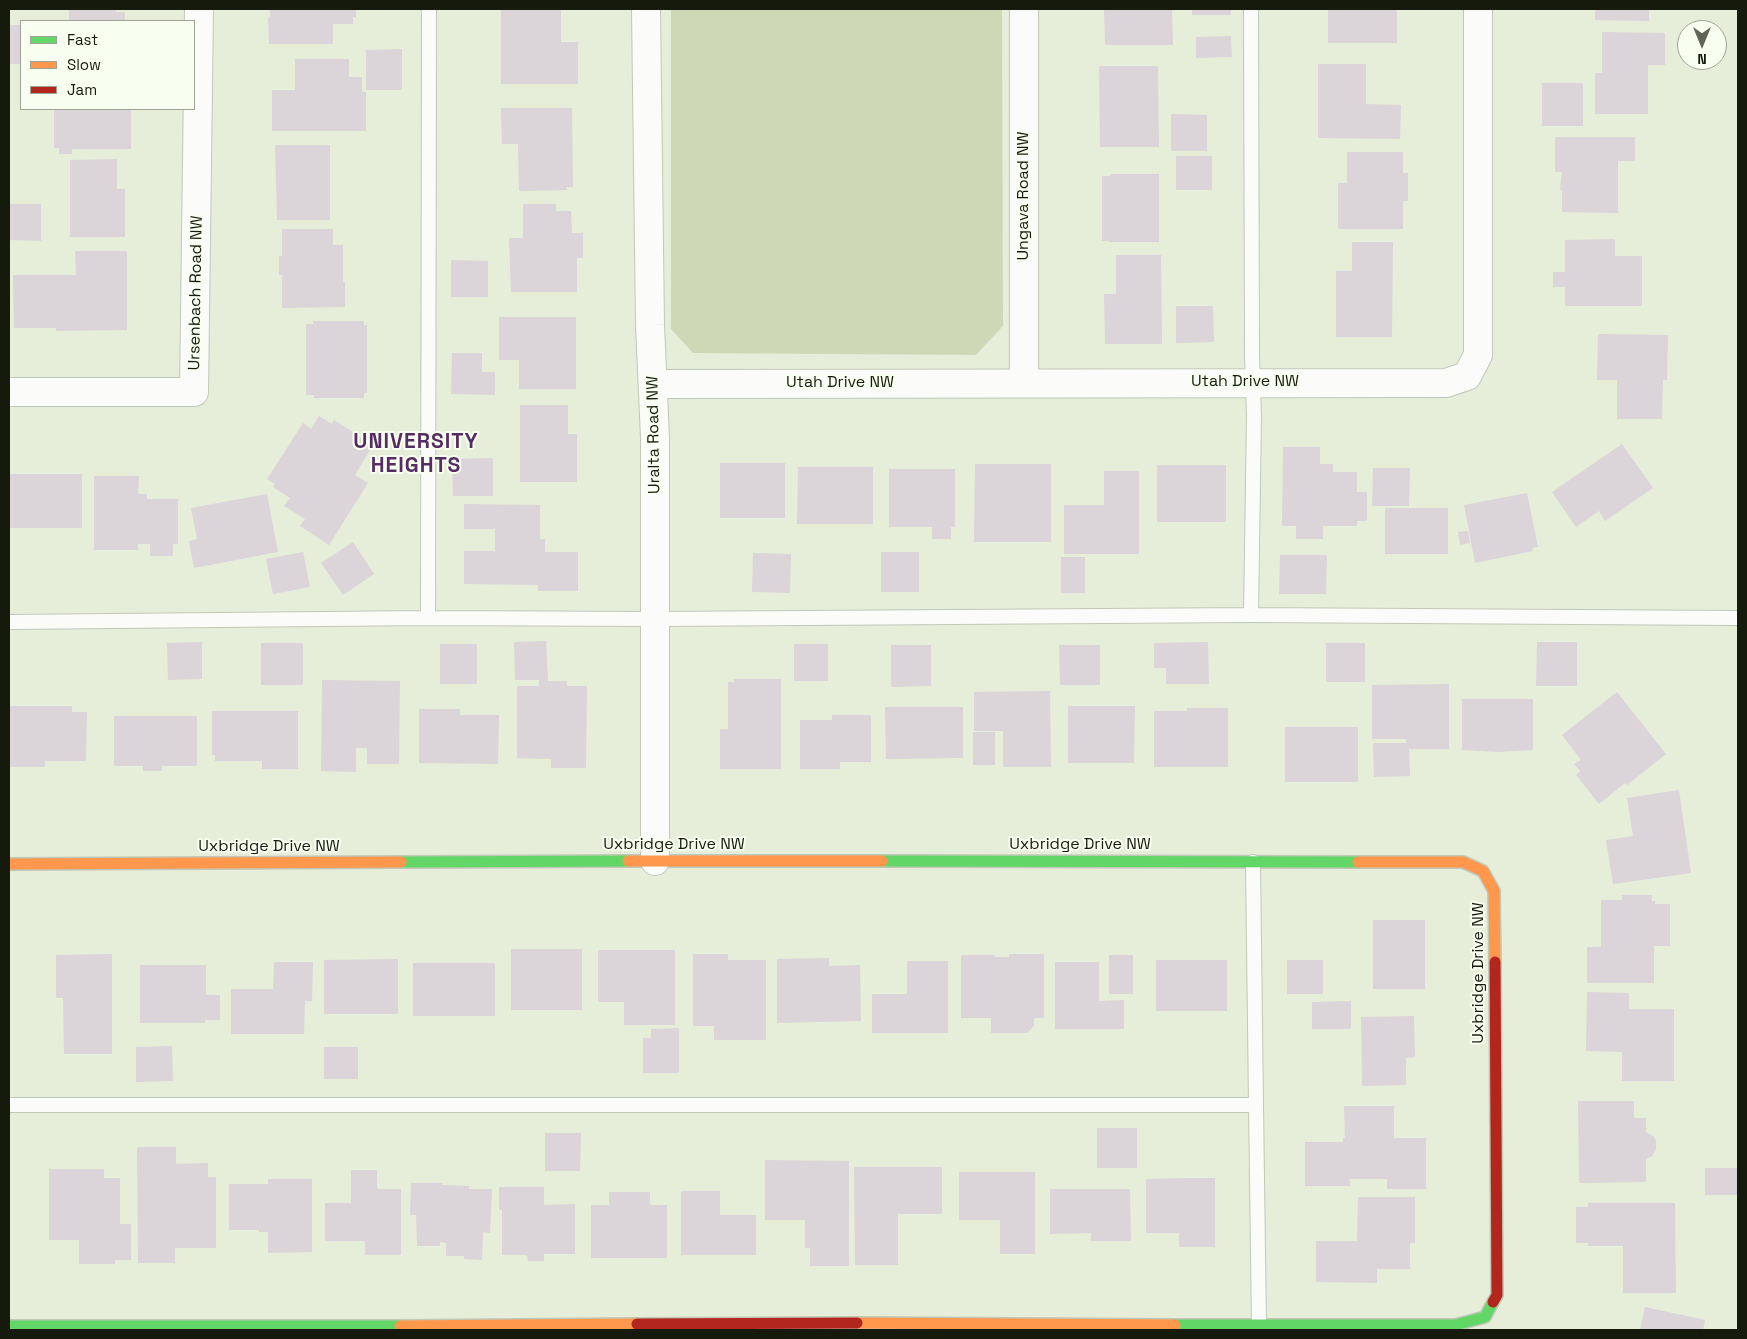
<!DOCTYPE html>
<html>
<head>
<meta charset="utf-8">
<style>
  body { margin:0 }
  #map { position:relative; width:1747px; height:1339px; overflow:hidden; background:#e6edd9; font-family:"Space Grotesk",sans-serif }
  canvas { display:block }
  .frame { position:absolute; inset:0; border:10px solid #161a0d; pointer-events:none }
  .legend { position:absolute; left:20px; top:20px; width:175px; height:90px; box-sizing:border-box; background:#f9fff0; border:1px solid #9ea395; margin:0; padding:6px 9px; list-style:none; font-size:15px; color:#161a0d }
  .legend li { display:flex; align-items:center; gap:10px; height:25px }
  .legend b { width:25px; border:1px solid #9ea395 }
  .north { position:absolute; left:1677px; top:20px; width:50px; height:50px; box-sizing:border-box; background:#f9fff0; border:1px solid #9ea395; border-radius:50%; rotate:180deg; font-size:14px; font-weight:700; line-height:20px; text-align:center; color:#161a0d }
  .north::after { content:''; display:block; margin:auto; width:18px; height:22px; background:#5f6454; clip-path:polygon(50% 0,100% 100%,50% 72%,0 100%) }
</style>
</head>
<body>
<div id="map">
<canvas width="1747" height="1339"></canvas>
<div class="frame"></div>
<ul class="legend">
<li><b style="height:6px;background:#63d668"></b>Fast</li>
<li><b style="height:6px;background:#ff974d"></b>Slow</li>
<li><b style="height:6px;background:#b3261e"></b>Jam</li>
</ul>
<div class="north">N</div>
</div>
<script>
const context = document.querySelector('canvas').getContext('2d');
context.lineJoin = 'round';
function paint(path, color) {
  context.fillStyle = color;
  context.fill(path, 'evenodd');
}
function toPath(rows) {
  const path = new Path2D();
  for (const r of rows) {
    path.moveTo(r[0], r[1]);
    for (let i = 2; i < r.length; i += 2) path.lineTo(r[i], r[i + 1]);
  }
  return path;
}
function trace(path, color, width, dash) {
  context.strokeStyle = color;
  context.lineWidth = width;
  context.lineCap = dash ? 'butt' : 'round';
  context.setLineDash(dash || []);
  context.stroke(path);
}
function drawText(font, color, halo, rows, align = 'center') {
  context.font = font + ' "Space Grotesk",sans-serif';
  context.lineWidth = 4;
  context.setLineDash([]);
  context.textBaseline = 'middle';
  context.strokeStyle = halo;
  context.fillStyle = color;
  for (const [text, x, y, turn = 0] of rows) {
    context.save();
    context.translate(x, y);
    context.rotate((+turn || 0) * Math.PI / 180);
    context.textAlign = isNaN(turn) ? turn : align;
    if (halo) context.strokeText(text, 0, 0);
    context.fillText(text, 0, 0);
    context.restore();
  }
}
paint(toPath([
  [671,9,1002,9,1003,326,976,355,693,353,671,329]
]), '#cdd9b6');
paint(toPath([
  [69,9,116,9,116,12,125,12,125,21,69,21],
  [270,9,356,9,356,17,353,17,353,24,333,24,333,44,269,44,268,18,270,18],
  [501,9,561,10,561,42,578,42,578,84,501,84],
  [1104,9,1172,9,1173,45,1105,45],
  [1192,9,1231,9,1231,15,1192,15],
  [1328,9,1397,9,1397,43,1328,43],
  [1595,9,1649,9,1649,21,1595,20],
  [9,25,21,25,21,64,9,64],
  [1602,32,1665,33,1665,65,1648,65,1648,114,1595,114,1595,73,1602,73],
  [1231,36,1232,57,1196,58,1196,37],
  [402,49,402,90,366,90,366,50],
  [295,59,349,59,349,77,362,77,362,92,366,92,366,131,272,131,272,90,295,90],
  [1318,64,1366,64,1366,104,1401,105,1400,139,1318,138],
  [1099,66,1158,66,1159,147,1100,147],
  [1542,83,1583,83,1583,126,1542,126],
  [501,108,572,108,573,187,566,187,567,190,519,191,518,144,502,144],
  [54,109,131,109,131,149,72,149,72,154,59,154,59,148,54,148],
  [1171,114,1207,115,1207,151,1171,151],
  [1555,137,1635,137,1635,161,1618,161,1618,213,1562,212,1562,190,1560,190,1562,172,1555,172],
  [275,145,330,145,330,220,277,220],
  [1347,152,1403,152,1403,173,1408,173,1408,201,1403,201,1403,229,1338,229,1338,183,1347,183],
  [1176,156,1212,156,1212,190,1176,190],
  [117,159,117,189,125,189,125,237,70,237,70,160],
  [1110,174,1159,174,1159,242,1109,242,1109,241,1102,241,1102,176,1110,176],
  [9,204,41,204,41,241,9,240],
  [523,204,556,204,556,211,571,211,572,233,583,233,583,258,577,258,577,292,511,292,509,238,523,238],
  [282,229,333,229,333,245,343,245,343,282,345,282,345,307,282,308,282,275,279,275,279,256,282,256],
  [1615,239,1615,256,1642,256,1642,306,1565,306,1565,287,1553,287,1553,272,1565,272,1565,240],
  [1352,242,1393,242,1392,337,1336,337,1336,271,1352,271],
  [75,251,127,251,127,330,56,331,56,328,14,328,13,275,76,275],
  [1116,255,1161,255,1162,344,1105,344,1104,294,1116,294],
  [451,260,488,261,488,297,451,297],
  [1176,306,1213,306,1214,342,1176,343],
  [499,317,576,317,576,389,519,389,519,360,499,360],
  [313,321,364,321,364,325,367,325,367,393,364,393,364,398,314,398,314,395,306,395,306,324,313,324],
  [1598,334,1668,335,1667,380,1663,380,1662,419,1617,419,1617,380,1597,380],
  [452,353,482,353,482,372,495,372,495,395,451,394],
  [520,405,568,405,568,434,577,434,577,482,520,482],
  [319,416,332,424,334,420,373,445,355,475,368,483,329,545,300,526,305,519,284,506,290,498,273,487,275,484,267,479,303,423,311,429],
  [1622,444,1653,488,1605,521,1599,511,1576,527,1552,492],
  [1283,447,1320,447,1320,464,1333,464,1333,472,1357,472,1357,492,1367,492,1367,521,1357,521,1357,526,1323,526,1323,539,1296,539,1296,526,1282,526],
  [493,458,493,496,453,496,452,459],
  [720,463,785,463,785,518,720,518],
  [975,464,1051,464,1051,542,974,542],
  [1157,465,1226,465,1226,522,1157,522],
  [798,467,873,467,873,524,797,524],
  [1373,468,1410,468,1409,506,1372,506],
  [889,469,955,469,955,527,951,527,951,539,932,539,932,527,889,527],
  [1104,471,1139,471,1139,554,1064,554,1064,505,1104,505],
  [10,474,82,474,82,528,9,528],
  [94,476,139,476,138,494,147,494,147,499,178,499,178,544,173,544,173,556,150,556,150,544,138,544,138,550,94,550],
  [1527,493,1538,547,1532,548,1533,551,1475,563,1464,505],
  [267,494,278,552,194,568,189,541,197,539,191,508],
  [464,504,540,505,540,539,545,539,545,552,578,552,578,591,538,591,538,585,464,584,464,551,495,551,495,529,464,529],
  [1385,508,1448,508,1448,554,1385,554],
  [1468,531,1470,543,1460,545,1458,532],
  [353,542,374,574,343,595,321,563],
  [303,552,310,587,273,594,266,559],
  [881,552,919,552,919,592,881,592],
  [753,553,791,554,790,593,752,592],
  [1280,555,1327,555,1326,594,1279,594],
  [1061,557,1085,557,1085,593,1061,593],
  [546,641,548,681,567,681,567,686,587,686,586,768,551,768,551,759,517,758,517,686,539,686,539,680,515,680,514,642],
  [202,642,202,679,168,680,167,643],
  [1208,642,1209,684,1166,684,1166,668,1154,668,1154,643],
  [1537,642,1577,642,1577,686,1536,686],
  [261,643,303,643,303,685,261,685],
  [1326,643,1365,643,1365,682,1326,682],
  [440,644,477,644,477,684,440,684],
  [794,644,828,644,828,681,794,681],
  [891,645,931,645,931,686,891,687],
  [1059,645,1100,645,1100,685,1060,685],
  [734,679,781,679,781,769,720,769,720,729,728,729,728,682,734,682],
  [322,680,400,681,399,764,367,764,367,748,356,748,356,772,321,771],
  [1449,684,1449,749,1409,749,1410,776,1374,777,1373,743,1406,743,1406,739,1372,739,1372,685],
  [1050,691,1051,767,1003,767,1003,731,974,731,974,692],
  [1617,692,1666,754,1627,785,1625,783,1599,804,1576,775,1580,771,1574,764,1581,760,1562,735],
  [1462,699,1533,699,1533,750,1498,752,1462,750],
  [9,706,72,706,72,712,87,712,86,761,45,761,45,767,9,767],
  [1068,706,1135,706,1134,763,1068,763],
  [885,707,963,707,963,758,886,759],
  [1187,708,1228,708,1228,767,1154,767,1154,711,1187,711],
  [419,709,460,709,460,715,499,715,498,764,419,763],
  [212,711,298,711,298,769,262,769,262,761,215,761,215,755,212,755],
  [832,715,871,715,871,762,840,762,840,769,800,769,800,720,832,720],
  [114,716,197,716,197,766,162,766,162,771,143,771,143,766,114,766],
  [1285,727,1358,727,1358,782,1285,782],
  [973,732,995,732,995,765,973,765],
  [1679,790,1691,873,1613,884,1606,840,1633,836,1627,798],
  [1622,895,1652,895,1652,901,1655,901,1655,904,1670,904,1670,946,1654,946,1654,983,1587,983,1587,947,1601,947,1601,900,1622,900],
  [1373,920,1425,920,1425,989,1373,989],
  [511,949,582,949,582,1010,511,1010],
  [598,950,675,950,675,1025,624,1025,624,1002,598,1002],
  [112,954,112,1054,64,1054,63,998,56,998,56,955],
  [693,954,728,954,728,960,766,960,766,1040,714,1040,714,1026,693,1026],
  [1009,954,1044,954,1044,1018,1034,1018,1034,1026,1027,1033,991,1033,991,1018,961,1018,961,955,995,955,995,957,1009,957],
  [1109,955,1133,955,1133,994,1109,994],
  [829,958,829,966,860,965,861,1021,777,1023,777,959],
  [398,959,398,1014,324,1014,324,960],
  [1156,960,1227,960,1227,1011,1156,1011],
  [1287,960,1323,960,1323,994,1287,994],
  [907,961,948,961,948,1033,872,1033,872,994,907,994],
  [274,962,313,962,312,1001,305,1001,304,1034,231,1034,231,989,273,989],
  [1055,962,1099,962,1099,1001,1124,1000,1124,1029,1055,1029],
  [413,963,495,963,495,1016,413,1016],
  [140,965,206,965,206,995,220,995,220,1020,205,1020,205,1023,140,1023],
  [1587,992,1629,993,1629,1009,1674,1009,1674,1081,1622,1081,1622,1052,1586,1051],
  [1351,1001,1351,1029,1312,1029,1312,1002],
  [1414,1016,1415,1057,1406,1058,1406,1085,1362,1086,1361,1017],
  [679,1028,679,1073,643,1073,643,1038,651,1038,651,1029],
  [172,1046,173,1081,136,1082,136,1047],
  [324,1047,358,1047,358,1079,324,1079],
  [1578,1101,1634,1101,1634,1118,1646,1118,1646,1132,1653,1136,1656,1141,1656,1150,1652,1156,1646,1159,1646,1182,1579,1183],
  [1344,1106,1394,1106,1394,1138,1426,1138,1426,1189,1387,1189,1387,1179,1350,1179,1350,1186,1305,1186,1305,1142,1343,1142,1343,1138,1345,1138],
  [1097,1128,1137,1128,1137,1168,1097,1168],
  [545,1133,581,1133,580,1171,545,1171],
  [137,1147,176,1147,176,1164,208,1163,208,1177,216,1177,216,1248,175,1248,175,1263,138,1263],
  [765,1160,849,1161,849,1266,810,1266,810,1248,805,1248,805,1220,765,1220],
  [854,1167,942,1167,942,1214,898,1214,898,1265,855,1265],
  [1705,1168,1738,1168,1738,1195,1705,1195],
  [49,1169,104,1169,104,1178,120,1178,120,1224,131,1224,131,1260,115,1260,115,1264,79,1264,79,1240,49,1240],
  [351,1170,377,1170,377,1189,401,1189,401,1255,365,1255,365,1241,325,1241,325,1203,351,1203],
  [959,1172,1035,1172,1035,1254,1000,1254,1000,1220,959,1220],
  [1190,1178,1215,1178,1215,1247,1179,1247,1179,1233,1146,1233,1146,1179],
  [268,1179,312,1179,312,1252,268,1253,268,1232,259,1232,259,1230,229,1230,229,1184,268,1184],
  [411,1183,442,1183,442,1185,469,1186,469,1189,492,1189,490,1233,483,1232,482,1260,464,1259,464,1256,446,1256,446,1243,440,1242,440,1246,417,1246,416,1215,410,1215],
  [499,1187,544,1187,544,1205,575,1204,575,1254,544,1254,544,1261,528,1261,527,1255,502,1255,502,1210,499,1210],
  [1050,1189,1130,1189,1131,1241,1091,1241,1091,1233,1050,1234],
  [681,1191,720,1191,720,1215,756,1215,756,1255,681,1255],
  [609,1192,650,1192,650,1205,667,1205,667,1258,591,1258,591,1205,609,1205],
  [1358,1197,1415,1197,1415,1243,1410,1243,1410,1269,1377,1269,1377,1283,1316,1282,1316,1241,1357,1241],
  [1588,1203,1675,1203,1676,1293,1623,1293,1623,1246,1588,1246,1588,1243,1576,1243,1576,1207,1588,1207],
  [1645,1307,1705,1320,1703,1330,1640,1330]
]), '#dbd4d8');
const lane = toPath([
  [429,9,428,618,655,619,1251,615,1738,618],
  [1251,9,1252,355,1254,416,1251,615],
  [9,622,428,618],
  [1253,862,1256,1105],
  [9,1105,1256,1105,1259,1326]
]);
const street = toPath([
  [646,9,650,325,655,438,655,861],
  [1024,9,1024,383],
  [653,384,1446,383,1467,376,1478,355,1478,9],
  [9,392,194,392,199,9]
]);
const fast = toPath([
  [882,861,1358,862],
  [401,862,628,861],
  [1175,1325,1455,1325,1485,1317,1493,1302],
  [9,1326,400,1326]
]);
const slow = toPath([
  [628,861,882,861],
  [1358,862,1463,862,1483,871,1494,891,1495,962],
  [9,864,401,862],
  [857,1323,1175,1325],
  [400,1326,637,1324]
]);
const jam = toPath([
  [1493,1302,1497,1295,1495,962],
  [637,1324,857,1323]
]);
trace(lane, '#c2c8b8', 16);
trace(street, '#c2c8b8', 30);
trace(fast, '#c2c8b8', 14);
trace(slow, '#c2c8b8', 14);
trace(jam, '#c2c8b8', 14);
trace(lane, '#fbfcf9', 14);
trace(street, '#fbfcf9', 28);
trace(fast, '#63d668', 11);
trace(slow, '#ff974d', 11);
trace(jam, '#b3261e', 11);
drawText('16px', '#161a0d', '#f9fff0', [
  ["Ungava Road NW",1024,196,-90],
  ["Ursenbach Road NW",196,293,-89],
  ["Utah Drive NW",1245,382],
  ["Utah Drive NW",840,383],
  ["Uralta Road NW",654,435,-91],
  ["Uxbridge Drive NW",674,845],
  ["Uxbridge Drive NW",1080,845],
  ["Uxbridge Drive NW",269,847],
  ["Uxbridge Drive NW",1479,973,-90]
]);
context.letterSpacing = '1px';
drawText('bold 21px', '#552d63', '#f9fff0', [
  ["UNIVERSITY",416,442],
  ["HEIGHTS",416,466]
]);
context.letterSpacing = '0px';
</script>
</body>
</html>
